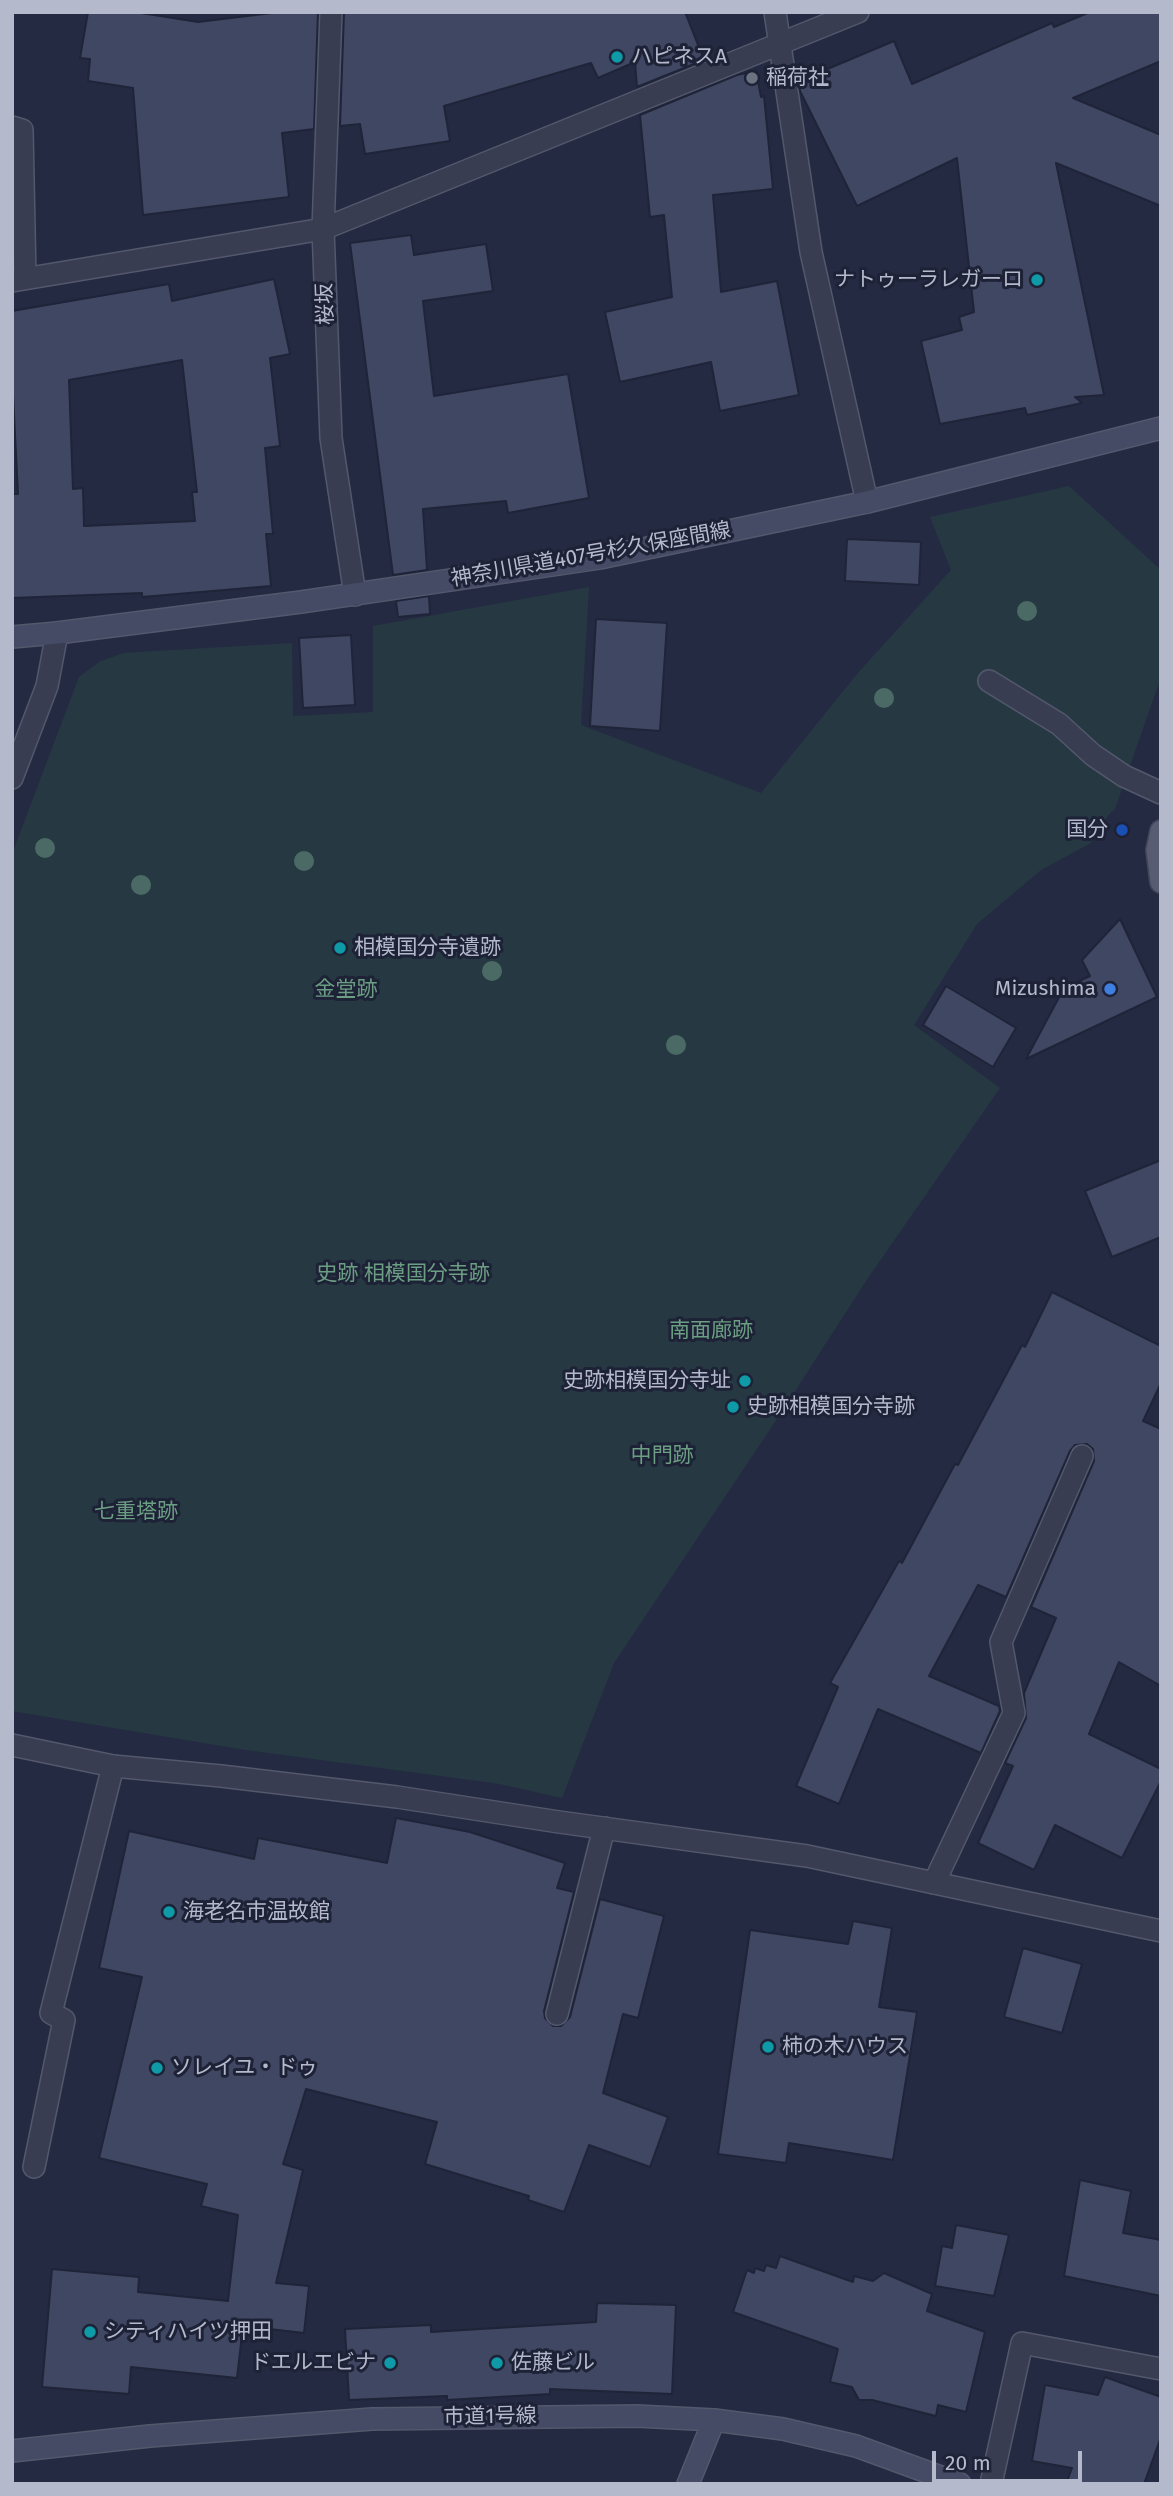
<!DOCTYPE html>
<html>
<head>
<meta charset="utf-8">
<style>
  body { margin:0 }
  #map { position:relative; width:1173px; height:2496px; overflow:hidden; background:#242a42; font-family:"Fira Sans",sans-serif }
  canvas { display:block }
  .frame { position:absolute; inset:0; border:14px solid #b5b9cc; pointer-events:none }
  .scale { position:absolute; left:932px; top:2451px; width:150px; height:32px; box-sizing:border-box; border:4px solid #b5b9cc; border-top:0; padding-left:9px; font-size:21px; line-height:24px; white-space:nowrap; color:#b5b9cc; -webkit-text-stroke:5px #1d2237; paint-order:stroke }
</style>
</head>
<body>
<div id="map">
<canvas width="1173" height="2496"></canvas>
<div class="frame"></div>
<div class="scale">20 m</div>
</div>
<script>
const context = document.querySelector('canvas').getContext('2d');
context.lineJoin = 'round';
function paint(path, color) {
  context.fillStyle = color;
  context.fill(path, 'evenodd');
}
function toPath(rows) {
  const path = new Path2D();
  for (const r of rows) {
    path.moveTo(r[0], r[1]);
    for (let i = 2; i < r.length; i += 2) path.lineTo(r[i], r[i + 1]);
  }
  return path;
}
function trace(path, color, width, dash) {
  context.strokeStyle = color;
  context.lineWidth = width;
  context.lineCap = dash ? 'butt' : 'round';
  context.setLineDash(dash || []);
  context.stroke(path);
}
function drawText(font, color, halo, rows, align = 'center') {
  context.font = font + ' "Fira Sans","Noto Sans JP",sans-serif';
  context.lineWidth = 6;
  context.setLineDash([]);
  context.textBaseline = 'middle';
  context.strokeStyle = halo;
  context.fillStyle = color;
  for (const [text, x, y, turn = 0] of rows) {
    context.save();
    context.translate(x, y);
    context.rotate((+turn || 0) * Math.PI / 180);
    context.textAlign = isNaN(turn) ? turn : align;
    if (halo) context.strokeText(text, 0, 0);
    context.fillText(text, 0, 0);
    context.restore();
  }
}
paint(toPath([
  [1069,486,1161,570,1161,677,1115,809,1109,814,1091,843,1041,870,977,924,914,1025,1000,1088,868,1278,779,1416,614,1663,562,1798,500,1784,246,1750,12,1711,12,854,79,677,99,662,123,653,292,643,293,716,373,712,373,626,589,587,581,725,761,793,857,674,951,570,930,517]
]), '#263943');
const building = toPath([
  [88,12,135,12,198,22,280,12,318,12,314,129,282,133,289,197,143,215,133,88,88,81,90,59,80,58,88,12],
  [344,12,685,12,704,60,637,87,635,62,598,78,591,63,444,106,450,141,365,154,360,124,340,126,344,12],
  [1090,12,1161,12,1161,61,1073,98,1161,135,1161,206,1056,163,1104,395,1075,397,1082,403,1027,415,1025,408,940,424,921,341,962,330,959,317,974,312,957,158,857,206,800,91,799,81,894,41,912,84,1052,23,1054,27,1090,12],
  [756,71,761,97,764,96,773,189,713,195,721,292,777,281,799,395,720,411,711,362,620,382,605,312,672,297,664,215,650,217,640,115,737,75,756,71],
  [411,235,414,255,486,244,493,291,423,301,434,396,568,374,589,498,508,513,506,501,423,509,427,570,393,575,350,243,411,235],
  [274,279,290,354,270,358,280,446,265,448,273,534,266,534,271,586,142,597,142,593,12,598,12,494,18,494,12,375,12,311,169,284,172,301,274,279],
  [182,360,197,492,192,492,195,521,84,526,83,488,73,489,69,380,182,360],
  [847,539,921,542,919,585,845,581,847,539],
  [429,596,430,614,398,617,396,601,429,596],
  [596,619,667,623,660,731,590,726,596,619],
  [351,635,355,705,303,708,299,638,351,635],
  [1120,919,1157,997,1026,1059,1064,988,1090,976,1082,960,1120,919],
  [946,986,1016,1028,993,1067,923,1025,946,986],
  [1161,1160,1161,1237,1112,1257,1085,1191,1161,1160],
  [1052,1292,1161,1346,1161,1383,1143,1421,1161,1429,1161,1686,1119,1662,1089,1734,1161,1769,1161,1781,1122,1858,1055,1825,1034,1870,978,1843,1013,1766,1005,1763,1026,1718,1024,1693,1056,1618,1031,1607,1094,1461,1093,1449,1087,1444,1075,1445,1070,1451,1006,1597,978,1585,929,1676,999,1706,1000,1711,981,1753,878,1709,839,1804,796,1786,838,1687,830,1683,899,1561,902,1563,955,1464,958,1465,1022,1345,1025,1347,1052,1292],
  [396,1818,470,1832,565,1863,557,1888,574,1892,544,2011,545,2018,553,2026,561,2026,570,2017,600,1899,664,1916,638,2018,623,2014,603,2093,668,2117,650,2167,589,2145,564,2212,528,2200,529,2196,425,2164,437,2122,306,2089,283,2164,303,2170,276,2283,309,2286,304,2333,243,2326,237,2378,131,2367,129,2394,42,2387,52,2269,139,2277,138,2292,228,2301,238,2215,201,2206,207,2184,99,2158,142,1977,99,1968,129,1831,254,1859,258,1838,387,1863,396,1818],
  [853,1921,892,1928,879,2007,917,2012,893,2160,789,2143,786,2163,718,2154,750,1930,848,1944,853,1921],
  [1023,1948,1082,1964,1062,2033,1004,2017,1023,1948],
  [1080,2180,1131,2191,1123,2233,1161,2240,1161,2296,1064,2276,1080,2180],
  [956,2225,1009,2235,994,2296,935,2286,942,2246,952,2248,956,2225],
  [780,2256,853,2282,854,2276,873,2281,884,2273,932,2294,927,2311,985,2332,966,2412,938,2405,936,2416,872,2400,859,2400,852,2387,830,2382,838,2349,733,2312,747,2270,754,2273,755,2268,764,2271,766,2265,776,2268,780,2256],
  [597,2303,676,2305,672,2394,550,2389,550,2394,447,2400,447,2396,349,2400,345,2329,431,2325,431,2332,596,2322,597,2303],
  [1105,2377,1161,2397,1161,2437,1144,2484,1066,2484,1072,2468,1032,2461,1045,2385,1098,2395,1105,2377]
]);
paint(building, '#404762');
trace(building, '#1f2439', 2);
const lane = toPath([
  [775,12,811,252,867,502],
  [989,681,1059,724,1093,755,1124,776,1161,793],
  [934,1883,1014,1713,1001,1642,1082,1456],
  [557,2014,604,1828],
  [34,2167,64,2020,51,2013,113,1766],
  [991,2484,1022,2343,1161,2369]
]);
const street = toPath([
  [331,12,323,229,331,438,355,595],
  [12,127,22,130,25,278],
  [12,281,323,229,858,12],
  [12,778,47,686,57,633],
  [12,1745,113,1766,221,1776,397,1797,559,1822,807,1856,1161,1931]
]);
const secondary = toPath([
  [12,637,57,633,301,602,600,558,867,502,1161,428],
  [12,2451,150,2436,372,2419,637,2416,714,2420,783,2429,856,2446,960,2484],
  [688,2484,714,2420]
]);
const primary = toPath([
  [1161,831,1157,850,1161,882]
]);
trace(lane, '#53586c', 24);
trace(street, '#53586c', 24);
trace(secondary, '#53586c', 24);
trace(primary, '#42465b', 24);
trace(lane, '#393d52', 21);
trace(street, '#393d52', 21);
trace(secondary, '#464b65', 21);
trace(primary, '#575c72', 21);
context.fillStyle = '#4b6a65';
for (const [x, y] of [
  [1027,611],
  [884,698],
  [45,848],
  [304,861],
  [141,885],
  [492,971],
  [676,1045]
]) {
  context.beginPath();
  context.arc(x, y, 10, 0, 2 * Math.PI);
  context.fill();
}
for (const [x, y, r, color] of [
  [617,57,7,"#0f9aa8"],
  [752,78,7,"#6b7280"],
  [1037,280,7,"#0f9aa8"],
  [1122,830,7,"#1a4fb4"],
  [340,948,7,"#0f9aa8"],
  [1110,989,7,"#3f7fe0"],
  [745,1381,7,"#0f9aa8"],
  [733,1407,7,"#0f9aa8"],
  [169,1912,7,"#0f9aa8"],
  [768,2047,7,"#0f9aa8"],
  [157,2068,7,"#0f9aa8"],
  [90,2332,7,"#0f9aa8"],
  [390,2363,7,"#0f9aa8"],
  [497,2363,7,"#0f9aa8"]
]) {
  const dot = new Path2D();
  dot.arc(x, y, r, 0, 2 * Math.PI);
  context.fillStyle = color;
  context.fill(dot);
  trace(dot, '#1d2237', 2.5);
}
drawText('21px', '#b5b9cc', '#1d2237', [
  ["ハピネスA",631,57],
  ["稲荷社",766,78],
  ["ナトゥーラレガーロ",1023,280,"right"],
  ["国分",1108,830,"right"],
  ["相模国分寺遺跡",354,948],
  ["Mizushima",1096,989,"right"],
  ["史跡相模国分寺址",731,1381,"right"],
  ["史跡相模国分寺跡",747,1407],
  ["海老名市温故館",183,1912],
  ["柿の木ハウス",782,2047],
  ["ソレイユ・ドゥ",171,2068],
  ["シティハイツ押田",104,2332],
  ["ドエルエビナ",376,2363,"right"],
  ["佐藤ビル",511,2363]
], 'left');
drawText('21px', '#b5b9cc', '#1d2237', [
  ["桜坂",326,304,-92],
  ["神奈川県道407号杉久保座間線",591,555,-10],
  ["市道1号線",490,2417,-1]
]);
drawText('21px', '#6b9e82', '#1d2237', [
  ["金堂跡",346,990],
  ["史跡 相模国分寺跡",403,1274],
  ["南面廊跡",711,1331],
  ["中門跡",662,1456],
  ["七重塔跡",136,1512]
]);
</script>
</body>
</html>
